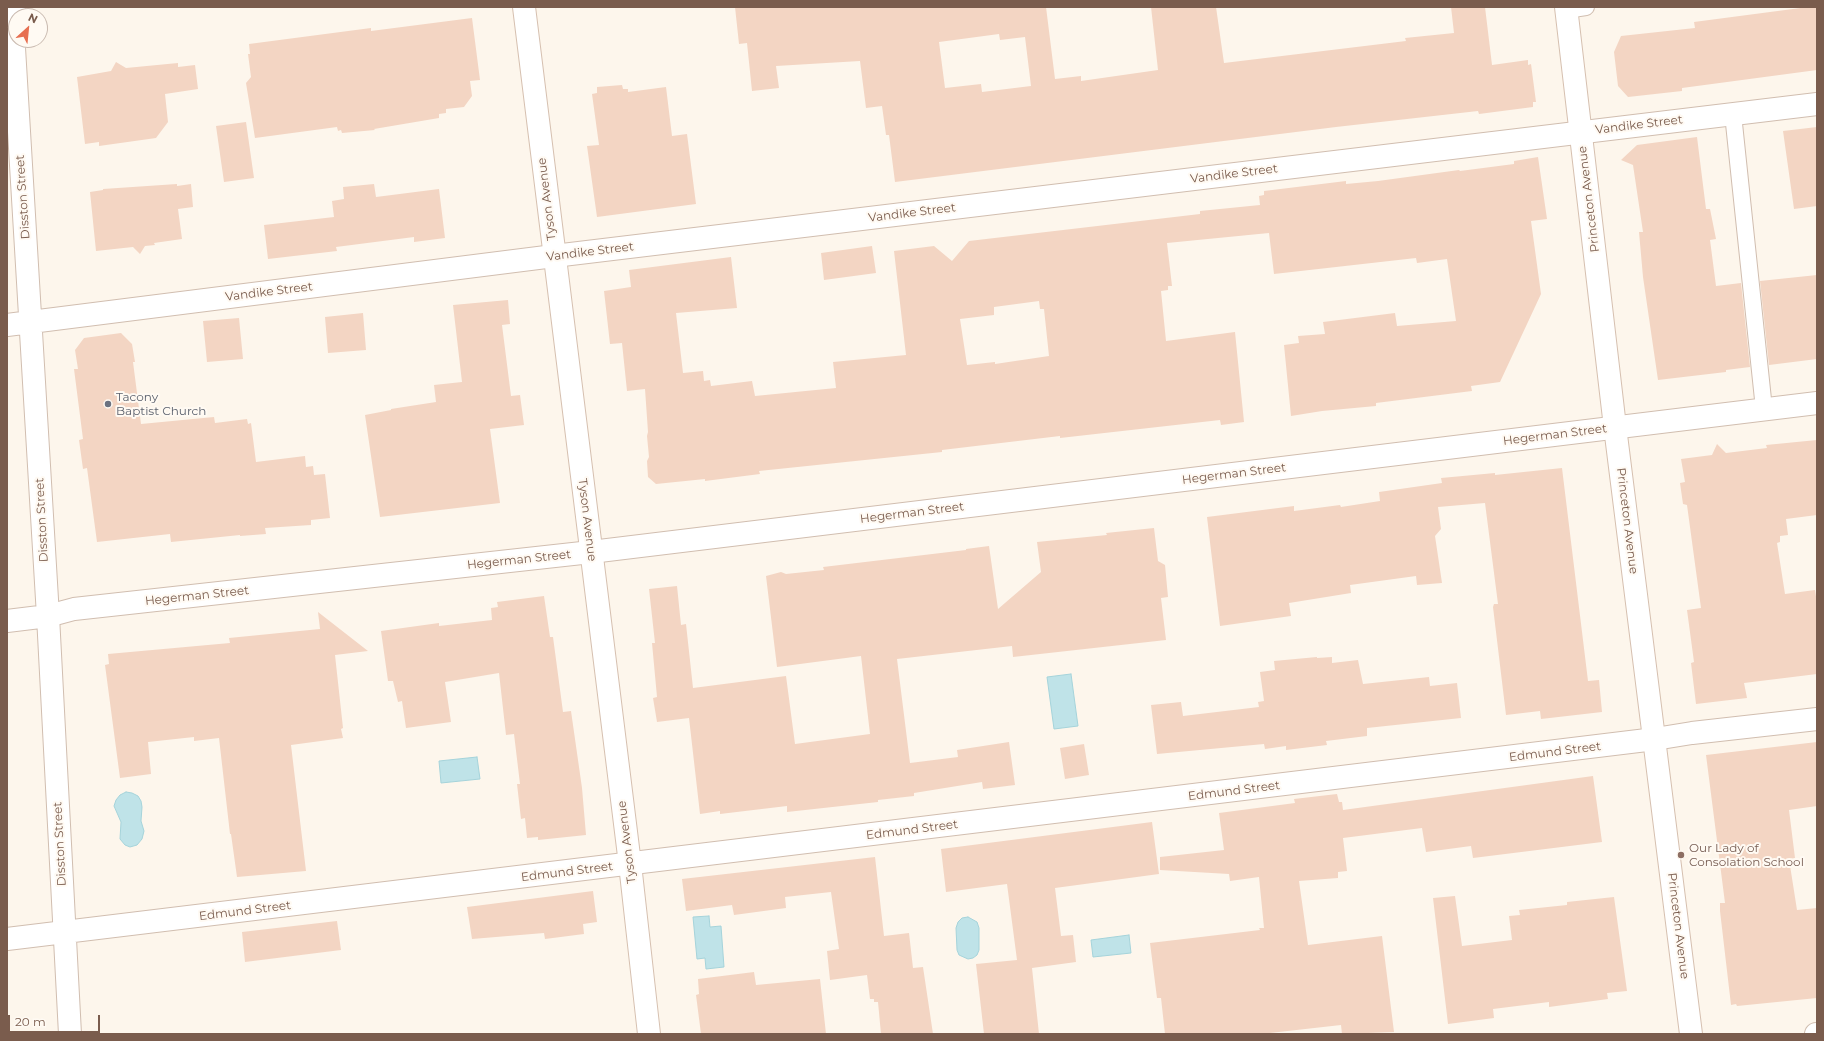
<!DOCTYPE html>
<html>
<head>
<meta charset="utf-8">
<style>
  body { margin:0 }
  #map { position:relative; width:1824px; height:1041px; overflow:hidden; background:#fdf6ec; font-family:Montserrat,sans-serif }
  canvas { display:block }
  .frame { position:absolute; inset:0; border:8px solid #7a5c4d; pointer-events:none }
  .north { position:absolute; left:8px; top:8px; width:40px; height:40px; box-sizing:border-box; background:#fffaf3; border:1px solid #cabbb1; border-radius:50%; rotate:27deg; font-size:11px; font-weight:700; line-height:16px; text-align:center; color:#7a5c4d }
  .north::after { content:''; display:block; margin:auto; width:14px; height:18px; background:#e76f51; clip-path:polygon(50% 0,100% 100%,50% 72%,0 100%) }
  .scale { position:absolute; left:8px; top:1015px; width:92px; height:18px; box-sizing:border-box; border:2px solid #7a5c4d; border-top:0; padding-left:5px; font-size:12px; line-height:14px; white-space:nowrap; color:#7a5c4d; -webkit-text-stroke:3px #fffaf3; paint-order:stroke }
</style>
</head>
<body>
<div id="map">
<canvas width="1824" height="1041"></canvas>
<div class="frame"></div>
<div class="north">N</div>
<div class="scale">20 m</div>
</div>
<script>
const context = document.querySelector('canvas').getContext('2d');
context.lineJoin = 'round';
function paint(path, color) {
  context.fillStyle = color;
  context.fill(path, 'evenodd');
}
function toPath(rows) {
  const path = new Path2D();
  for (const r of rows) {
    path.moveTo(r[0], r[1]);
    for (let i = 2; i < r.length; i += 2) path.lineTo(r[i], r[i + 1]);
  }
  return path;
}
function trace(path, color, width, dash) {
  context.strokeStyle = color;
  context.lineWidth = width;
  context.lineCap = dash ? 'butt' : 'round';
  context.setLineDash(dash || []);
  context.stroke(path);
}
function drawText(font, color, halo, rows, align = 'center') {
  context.font = font + ' Montserrat,sans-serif';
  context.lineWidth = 4;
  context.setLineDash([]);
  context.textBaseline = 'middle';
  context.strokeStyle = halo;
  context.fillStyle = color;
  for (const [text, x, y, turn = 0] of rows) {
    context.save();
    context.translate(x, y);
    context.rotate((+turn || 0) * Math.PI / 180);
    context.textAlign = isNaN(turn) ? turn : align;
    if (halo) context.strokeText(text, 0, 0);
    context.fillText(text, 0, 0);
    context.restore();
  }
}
const water = toPath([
  [1071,674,1078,726,1054,729,1047,677,1071,674],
  [477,757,480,779,441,783,439,761,477,757],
  [126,792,132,793,138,796,141,801,142,807,141,821,144,831,142,839,137,845,130,847,125,845,120,839,121,822,114,806,116,800,120,795,126,792],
  [709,916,710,927,721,926,724,967,706,969,705,958,697,959,693,917,709,916],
  [968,917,977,922,979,928,979,950,977,955,973,958,968,959,959,955,957,950,956,928,958,922,962,918,968,917],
  [1129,935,1131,953,1093,957,1091,940,1129,935]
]);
paint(water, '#bfe3e8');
trace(water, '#a5d3da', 1);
paint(toPath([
  [735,7,1046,7,1055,79,1081,76,1081,81,1158,70,1151,7,1216,7,1224,63,1406,41,1405,38,1454,33,1451,7,1485,7,1492,65,1528,60,1528,65,1531,64,1536,102,1533,102,1533,107,1479,114,1478,111,1336,127,895,182,889,135,886,135,882,106,866,108,860,61,776,66,779,88,752,91,747,43,739,44],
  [999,34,1000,40,1025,37,1031,86,982,92,981,84,945,88,939,42],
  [1808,7,1817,7,1817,70,1682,88,1682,91,1628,97,1618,86,1614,52,1621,36,1695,28,1694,22],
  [472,18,480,80,470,81,472,96,464,107,446,109,446,113,439,114,439,118,374,129,375,130,342,133,341,130,338,131,337,127,255,138,246,83,251,77,248,54,250,54,249,44,371,28,371,31],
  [116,62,126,68,178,63,178,67,195,65,198,89,165,94,168,122,156,138,99,146,99,142,85,144,77,77,111,71],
  [622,85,623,89,628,89,628,92,666,87,672,136,687,134,696,204,597,217,587,146,599,145,592,94,597,93,597,87],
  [246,122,254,178,224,182,216,126],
  [1817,127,1817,206,1794,209,1783,131],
  [1697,137,1706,209,1710,209,1716,239,1710,240,1716,286,1741,283,1750,367,1726,370,1726,372,1658,380,1643,277,1639,232,1643,232,1633,165,1621,160,1637,145],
  [1538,157,1547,219,1531,221,1541,294,1500,382,1471,386,1472,391,1376,403,1376,406,1322,411,1291,416,1284,345,1299,343,1298,336,1325,334,1323,322,1395,313,1397,326,1456,321,1447,259,1417,263,1416,258,1274,274,1269,233,1167,243,1172,286,1168,286,1168,290,1161,291,1166,341,1235,332,1244,422,1221,425,1220,420,1060,438,1060,436,942,450,942,452,759,471,760,474,705,481,705,479,656,484,648,477,647,461,649,457,647,436,648,432,645,389,627,391,622,343,610,344,604,291,631,287,629,270,731,257,737,308,676,313,683,373,703,371,704,381,710,380,711,386,752,381,755,396,836,388,833,362,906,355,894,251,934,246,952,261,969,241,1200,214,1200,211,1260,205,1259,196,1264,195,1264,191,1346,181,1346,184,1378,181,1459,170,1460,171,1514,164,1514,161],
  [1039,301,1040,309,1044,309,1049,356,995,364,995,362,967,365,960,319,994,315,994,307],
  [177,184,177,186,191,184,193,207,178,209,182,239,154,243,155,245,145,246,140,254,133,247,96,251,90,192,103,190,103,189],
  [374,184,376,197,439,189,445,238,414,242,414,237,336,247,337,251,268,259,264,225,334,217,332,201,344,199,343,187],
  [872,246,876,273,824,280,821,253],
  [1817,275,1817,359,1769,365,1760,281],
  [508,300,510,324,502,325,511,396,520,395,524,425,490,429,500,503,380,517,365,415,391,410,391,409,436,402,434,385,462,382,453,305],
  [363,313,366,350,328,353,325,317],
  [239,318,243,359,207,362,203,321],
  [121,333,132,344,135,362,133,362,141,424,214,417,215,423,247,419,248,424,251,423,256,462,305,456,306,467,313,466,314,475,325,474,330,518,311,520,311,525,265,528,266,534,240,536,240,535,171,542,170,534,97,542,87,468,83,469,79,440,83,439,74,369,78,369,75,350,84,338],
  [1817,440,1817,515,1786,519,1788,535,1780,536,1780,542,1777,543,1785,594,1815,590,1817,603,1817,674,1744,683,1747,698,1696,704,1691,663,1694,662,1687,610,1701,608,1687,505,1683,504,1680,483,1685,482,1681,459,1712,455,1717,444,1726,453,1767,448,1766,445],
  [1562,468,1588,681,1599,680,1602,712,1541,719,1540,711,1506,715,1493,607,1494,604,1498,604,1485,503,1438,507,1441,529,1435,536,1442,583,1417,585,1416,576,1350,585,1351,593,1289,603,1291,616,1220,626,1207,517,1294,506,1294,511,1340,505,1341,507,1380,501,1379,492,1442,483,1441,478,1495,473,1495,475],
  [1154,528,1158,561,1165,565,1168,597,1161,598,1166,640,1013,657,1012,646,897,659,910,763,958,757,957,750,1009,742,1015,785,983,789,982,782,914,793,914,796,878,800,878,802,787,812,787,806,720,814,720,811,700,814,689,718,657,722,653,698,657,697,652,643,655,643,649,589,677,586,681,625,686,624,693,688,786,676,795,744,870,734,861,656,777,667,766,576,781,572,786,574,824,570,823,567,966,550,966,549,989,546,998,609,1041,572,1037,542,1107,535,1106,533],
  [544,596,550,637,553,637,563,712,571,711,582,788,586,835,538,840,538,837,527,838,525,818,521,819,517,784,520,784,514,734,506,735,499,673,445,682,451,722,406,728,402,701,398,702,393,681,388,681,381,631,439,623,439,626,492,620,491,608,498,607,497,602],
  [318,612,368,651,335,655,343,728,341,729,343,738,291,745,306,871,237,877,231,834,230,834,219,738,194,741,194,737,148,742,151,774,120,778,105,665,109,664,108,654,230,643,229,638,320,629],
  [1317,657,1317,658,1332,657,1332,663,1358,660,1363,684,1429,677,1430,686,1457,683,1461,718,1367,728,1367,736,1326,741,1327,745,1286,750,1286,746,1265,749,1264,744,1157,754,1151,705,1181,702,1183,716,1259,707,1258,702,1264,701,1260,672,1275,670,1274,661],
  [1817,742,1817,806,1789,810,1795,858,1789,859,1797,910,1817,908,1817,998,1737,1006,1736,1004,1731,1005,1720,911,1720,903,1725,903,1706,755],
  [1084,744,1089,775,1065,779,1060,748],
  [1593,776,1602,842,1473,858,1471,846,1426,852,1422,828,1343,838,1347,871,1338,872,1338,878,1299,881,1308,945,1382,936,1394,1032,1342,1034,1341,1025,1261,1034,1165,1034,1161,998,1157,998,1150,943,1260,930,1259,928,1264,928,1259,877,1230,881,1229,874,1160,870,1160,857,1224,850,1219,813,1295,803,1294,799,1337,794,1339,802,1342,802,1343,810],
  [1152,822,1159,874,1055,888,1061,936,1073,935,1076,962,1032,968,1039,1034,984,1034,976,964,1017,960,1007,884,946,892,941,849],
  [875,857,884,936,909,933,913,968,923,967,933,1034,881,1034,878,1002,874,1002,874,999,870,999,867,975,830,980,827,951,839,949,831,892,785,897,786,908,734,915,732,905,686,911,682,879],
  [593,891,597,922,583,924,584,934,545,939,544,933,472,939,467,907],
  [1455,896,1462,946,1512,940,1509,916,1520,915,1519,910,1567,905,1567,902,1614,897,1627,991,1607,993,1608,999,1549,1007,1549,1002,1493,1009,1494,1018,1448,1024,1433,898],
  [337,921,341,950,245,962,242,932],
  [754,972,756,985,820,979,826,1034,701,1034,696,995,699,994,698,979]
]), '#f3d5c3');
const lane = toPath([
  [1566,10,1586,7],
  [1733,114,1764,409]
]);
const street = toPath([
  [14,7,14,48,48,616,70,1034],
  [7,325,554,256,1817,104],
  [7,621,48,616,74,609,591,552,1817,403],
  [7,939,1655,739,1692,733,1817,719],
  [1816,1034,1817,1034]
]);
const secondary = toPath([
  [524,7,630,864,649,1034],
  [1566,7,1615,427,1691,1034]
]);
trace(lane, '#d1beb0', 18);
trace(street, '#d1beb0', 24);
trace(secondary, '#d6c0b0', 24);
trace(lane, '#fff', 16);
trace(street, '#fff', 22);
trace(secondary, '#fff', 22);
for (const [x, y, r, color] of [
  [108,404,4,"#6b7280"],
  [1681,855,4,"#8d6e63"]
]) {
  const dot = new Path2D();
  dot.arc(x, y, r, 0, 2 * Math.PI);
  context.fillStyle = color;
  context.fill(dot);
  trace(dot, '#fffaf3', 1.5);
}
drawText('12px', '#7a5c4d', '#fffaf3', [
  ["Vandike Street",1639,125,-7],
  ["Vandike Street",1234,174,-7],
  ["Disston Street",23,197,-94],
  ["Tyson Avenue",547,199,-97],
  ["Princeton Avenue",1589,199,-97],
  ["Vandike Street",912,213,-7],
  ["Vandike Street",590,252,-7],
  ["Vandike Street",269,292,-7],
  ["Hegerman Street",1555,435,-7],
  ["Hegerman Street",1234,474,-7],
  ["Hegerman Street",912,513,-7],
  ["Disston Street",42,520,-93],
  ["Tyson Avenue",587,520,83],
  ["Princeton Avenue",1627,521,83],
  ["Hegerman Street",519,560,-6],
  ["Hegerman Street",197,596,-6],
  ["Edmund Street",1555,752,-7],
  ["Edmund Street",1234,791,-7],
  ["Edmund Street",912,830,-7],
  ["Tyson Avenue",627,842,-97],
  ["Disston Street",60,844,-93],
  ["Edmund Street",567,872,-7],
  ["Edmund Street",245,911,-7],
  ["Princeton Avenue",1678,926,83]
]);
drawText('12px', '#5b616d', '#fffaf3', [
  ["Tacony",116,397],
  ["Baptist Church",116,411]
], 'left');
drawText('12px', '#785e54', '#fffaf3', [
  ["Our Lady of",1689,848],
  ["Consolation School",1689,862]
], 'left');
</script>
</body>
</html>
